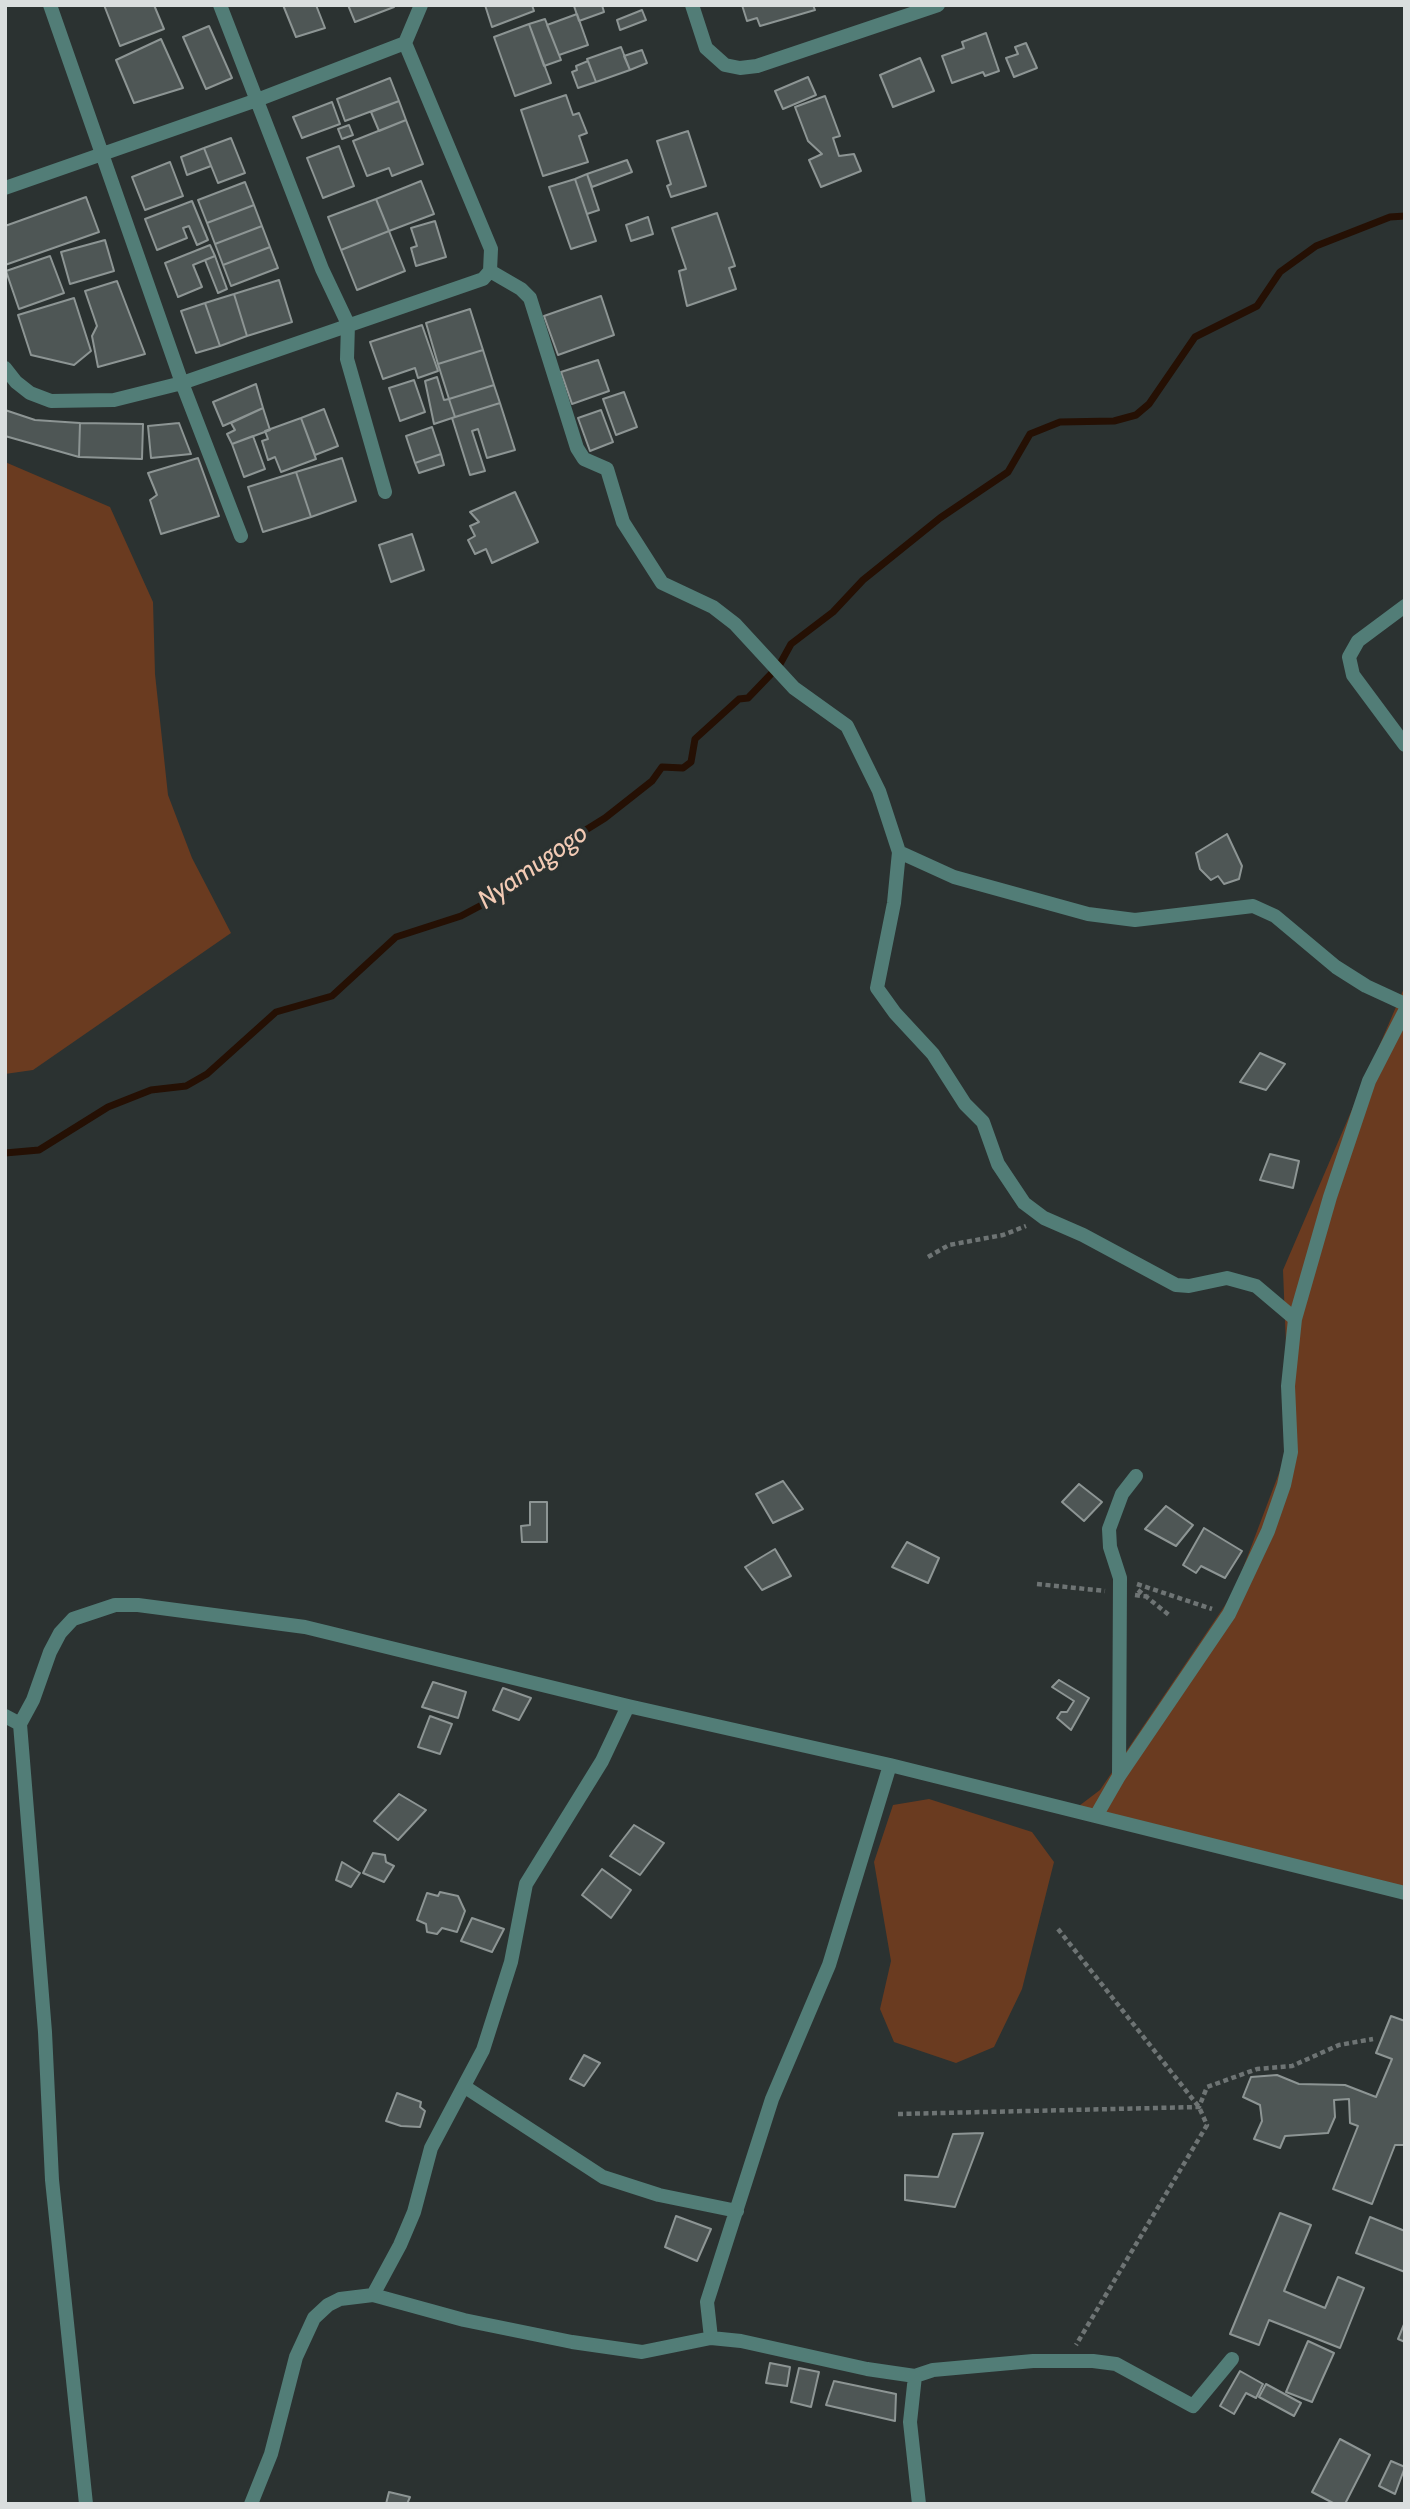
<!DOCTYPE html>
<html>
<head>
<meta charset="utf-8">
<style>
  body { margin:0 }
  #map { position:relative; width:1410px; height:2509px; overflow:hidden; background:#2b3231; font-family:Cabin,sans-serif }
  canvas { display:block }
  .frame { position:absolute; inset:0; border:7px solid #dadede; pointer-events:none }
</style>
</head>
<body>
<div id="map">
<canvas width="1410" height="2509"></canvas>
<div class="frame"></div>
</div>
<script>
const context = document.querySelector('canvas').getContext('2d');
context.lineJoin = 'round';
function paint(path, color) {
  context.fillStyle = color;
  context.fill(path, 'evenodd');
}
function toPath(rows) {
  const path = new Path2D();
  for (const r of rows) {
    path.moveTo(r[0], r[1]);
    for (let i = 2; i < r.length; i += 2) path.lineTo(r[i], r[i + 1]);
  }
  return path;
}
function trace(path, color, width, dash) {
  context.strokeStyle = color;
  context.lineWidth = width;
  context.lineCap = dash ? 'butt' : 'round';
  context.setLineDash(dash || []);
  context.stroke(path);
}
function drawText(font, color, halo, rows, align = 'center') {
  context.font = font + ' Cabin,sans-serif';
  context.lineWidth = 7;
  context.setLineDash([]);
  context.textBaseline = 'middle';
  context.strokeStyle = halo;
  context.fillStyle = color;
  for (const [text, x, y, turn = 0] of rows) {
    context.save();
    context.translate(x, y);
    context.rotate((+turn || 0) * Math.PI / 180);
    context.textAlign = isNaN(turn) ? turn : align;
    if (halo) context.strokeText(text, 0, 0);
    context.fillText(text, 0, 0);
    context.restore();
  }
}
paint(toPath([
  [5,462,110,507,153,602,155,674,168,795,192,858,231,933,33,1070,5,1074],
  [1405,986,1405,1890,1071,1812,1100,1790,1234,1592,1290,1444,1283,1270],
  [929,1799,1032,1832,1054,1862,1022,1989,994,2047,956,2063,894,2042,880,2009,891,1961,874,1862,893,1805]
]), '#6a3b20');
trace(toPath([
  [780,664,791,644,833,612,863,580,940,518,1008,472,1030,434,1060,422,1114,421,1136,415,1149,404,1195,337,1257,306,1280,272,1316,246,1390,217,1405,216],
  [5,1153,39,1150,108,1107,151,1090,186,1086,207,1074,276,1012,332,996,396,937,461,916,508,891,544,856,605,818,652,781,662,767,683,768,691,762,695,739,739,699,748,698,772,673]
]), '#251004', 7);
const building = toPath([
  [104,5,154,5,164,29,120,46,104,5],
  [283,5,316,5,325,28,296,37,283,5],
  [348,5,393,5,394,7,355,22,348,5],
  [485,5,532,5,534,11,492,27,485,5],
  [602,5,604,12,579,21,574,6,602,5],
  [742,5,813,5,815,10,760,26,757,18,747,21,742,5],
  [642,10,646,20,620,30,617,20,642,10],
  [577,14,588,45,559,55,547,25,577,14],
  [545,19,561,60,544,66,529,24,545,19],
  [529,24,551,83,515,96,494,37,529,24],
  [209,26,232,78,206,89,183,37,209,26],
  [986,33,999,71,985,76,983,72,952,83,942,56,964,48,962,42,986,33],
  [161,39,183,88,134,103,116,60,161,39],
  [1026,43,1037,68,1014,77,1006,58,1018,54,1015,47,1026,43],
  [621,47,630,70,596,82,587,59,621,47],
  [642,50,647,63,630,70,624,56,642,50],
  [920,58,934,91,893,107,880,75,920,58],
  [588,61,596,82,578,88,572,72,577,70,576,66,588,61],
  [808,77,816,95,783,109,775,91,808,77],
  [390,78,399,101,345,121,337,99,390,78],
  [566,95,573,115,579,113,587,133,579,136,588,162,543,176,521,110,566,95],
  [825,96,840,136,833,138,839,156,854,154,861,171,821,187,809,160,822,154,808,141,795,107,825,96],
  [399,101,406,120,379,131,371,112,399,101],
  [332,102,340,124,302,138,293,117,332,102],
  [406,120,423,164,392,176,389,168,367,176,353,141,406,120],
  [349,125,353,135,342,139,338,129,349,125],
  [688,131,706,186,671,197,667,186,671,184,657,141,688,131],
  [231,138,245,173,218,183,204,148,231,138],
  [339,146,354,186,323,198,307,158,339,146],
  [204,148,211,166,187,175,181,157,204,148],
  [627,160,632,172,592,187,587,174,627,160],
  [170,162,183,196,145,210,132,177,170,162],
  [587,174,599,210,587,214,575,179,587,174],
  [575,179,596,241,571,249,549,187,575,179],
  [421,181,434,214,389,231,376,199,421,181],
  [245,182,254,205,207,223,198,200,245,182],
  [86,197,99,232,5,265,5,226,86,197],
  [376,199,389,231,341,250,328,217,376,199],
  [192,201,208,240,197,245,189,226,183,228,187,238,157,250,145,219,192,201],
  [254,205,262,226,215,244,207,223,254,205],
  [717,213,735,266,729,268,736,289,687,306,679,271,686,269,672,228,717,213],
  [648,217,653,234,631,241,626,225,648,217],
  [435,221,446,257,416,266,411,248,417,246,411,228,435,221],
  [262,226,270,247,223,265,215,244,262,226],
  [389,231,405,271,357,290,341,250,389,231],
  [105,240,114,271,70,284,61,252,105,240],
  [210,245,215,256,193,265,202,287,178,297,165,263,210,245],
  [270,247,278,268,231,286,223,265,270,247],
  [50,256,64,293,19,309,6,271,50,256],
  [215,256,227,289,218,293,205,260,215,256],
  [279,280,292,322,247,336,234,294,279,280],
  [117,281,145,354,98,367,92,336,97,326,85,291,117,281],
  [234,294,247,336,220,346,205,303,234,294],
  [601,296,614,335,558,355,544,316,601,296],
  [74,298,91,351,74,365,31,355,18,315,74,298],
  [205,303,220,346,196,353,181,311,205,303],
  [470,309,483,350,438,364,426,323,470,309],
  [422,325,438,371,418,378,415,368,383,379,370,342,422,325],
  [483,350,494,385,449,399,438,364,483,350],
  [598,360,609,391,572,404,561,372,598,360],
  [437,377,444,400,449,399,455,417,434,424,425,381,437,377],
  [414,380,425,412,400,421,389,388,414,380],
  [256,384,263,408,223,426,213,402,256,384],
  [494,385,500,403,455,417,449,399,494,385],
  [624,392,637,427,616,435,603,399,624,392],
  [500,403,515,450,487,458,478,429,472,431,485,471,470,475,452,418,500,403],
  [263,408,270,430,232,444,227,434,235,430,231,423,263,408],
  [324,409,338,446,315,455,301,418,324,409],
  [5,410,35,420,80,423,79,457,5,436,5,410],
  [601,410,613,442,590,451,578,418,601,410],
  [301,418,316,459,281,472,275,457,268,460,262,441,268,439,265,431,301,418],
  [80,423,143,424,142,459,79,457,80,423],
  [179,423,191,454,151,458,148,426,179,423],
  [432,427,441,454,415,463,406,436,432,427],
  [253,436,265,469,244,477,232,444,253,436],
  [441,454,444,465,419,473,415,463,441,454],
  [198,458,219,516,161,534,150,500,157,495,148,473,198,458],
  [342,458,356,501,311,517,296,472,342,458],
  [296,472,311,517,263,532,248,487,296,472],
  [515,492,538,542,492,563,486,549,475,554,468,540,475,536,470,526,479,522,470,512,515,492],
  [412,534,424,570,391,582,379,545,412,534],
  [1227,834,1242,866,1239,879,1224,884,1218,876,1211,880,1200,869,1196,853,1227,834],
  [1260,1053,1285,1064,1266,1090,1240,1082,1260,1053],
  [1270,1154,1299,1161,1293,1188,1260,1180,1270,1154],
  [783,1481,803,1509,773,1523,756,1494,783,1481],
  [1079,1484,1102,1502,1084,1521,1062,1502,1079,1484],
  [530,1502,547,1502,547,1542,522,1542,521,1526,530,1525,530,1502],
  [1166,1506,1193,1525,1176,1546,1145,1529,1166,1506],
  [1204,1528,1242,1551,1225,1578,1201,1566,1196,1573,1183,1565,1204,1528],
  [907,1542,939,1558,928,1583,892,1567,907,1542],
  [775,1549,791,1576,762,1590,745,1567,775,1549],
  [1059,1680,1089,1698,1071,1730,1057,1718,1061,1712,1067,1712,1074,1701,1052,1687,1059,1680],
  [433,1682,466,1692,458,1718,422,1707,433,1682],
  [503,1688,531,1698,519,1720,493,1710,503,1688],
  [430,1716,452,1724,440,1754,418,1747,430,1716],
  [399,1794,426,1810,398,1840,374,1821,399,1794],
  [634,1825,664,1843,640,1875,610,1856,634,1825],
  [373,1853,385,1855,386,1862,394,1866,384,1882,363,1873,373,1853],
  [342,1862,360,1873,351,1887,336,1880,342,1862],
  [602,1869,631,1890,611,1918,582,1895,602,1869],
  [440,1892,458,1896,465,1911,457,1932,442,1928,437,1934,427,1932,426,1924,417,1920,427,1893,438,1896,440,1892],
  [472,1918,504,1929,492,1952,461,1941,472,1918],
  [1391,2016,1405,2021,1405,2145,1395,2145,1372,2204,1333,2189,1358,2126,1350,2123,1349,2099,1334,2100,1335,2117,1328,2133,1285,2136,1280,2148,1254,2139,1262,2121,1260,2105,1243,2097,1251,2077,1277,2075,1299,2084,1345,2085,1376,2097,1392,2059,1376,2053,1391,2016],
  [584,2055,600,2063,584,2086,570,2079,584,2055],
  [397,2093,421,2102,420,2107,425,2111,420,2127,401,2126,386,2121,397,2093],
  [983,2133,955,2207,905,2200,905,2175,938,2177,953,2134,983,2133],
  [1280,2213,1311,2225,1284,2291,1325,2308,1338,2277,1364,2288,1340,2348,1269,2320,1259,2345,1230,2334,1280,2213],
  [676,2216,711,2229,697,2261,665,2247,676,2216],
  [1370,2217,1405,2231,1405,2272,1356,2253,1370,2217],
  [1405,2322,1405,2342,1398,2339,1405,2322],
  [1308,2341,1334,2353,1312,2402,1286,2392,1308,2341],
  [770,2363,790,2367,787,2386,766,2383,770,2363],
  [799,2368,819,2372,811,2407,791,2402,799,2368],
  [1240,2371,1263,2384,1256,2398,1246,2393,1234,2414,1220,2406,1240,2371],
  [834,2381,896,2394,895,2421,826,2405,834,2381],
  [1266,2384,1301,2403,1294,2416,1259,2397,1266,2384],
  [1340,2439,1370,2455,1345,2504,1335,2504,1312,2492,1340,2439],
  [1391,2461,1405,2467,1395,2494,1379,2486,1391,2461],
  [389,2492,410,2497,407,2504,386,2504,389,2492]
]);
paint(building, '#4e5655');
trace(building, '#8d9594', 2);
trace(toPath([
  [928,1257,949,1245,1003,1235,1026,1226],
  [1037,1584,1105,1591],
  [1137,1584,1212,1609],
  [1138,1590,1169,1615],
  [1135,1595,1150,1597],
  [1058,1929,1199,2107,1207,2125,1076,2345],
  [898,2114,1199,2107,1207,2087,1257,2069,1292,2066,1339,2045,1373,2039]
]), '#6e7474', 4.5, [5, 3.5]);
trace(toPath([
  [50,5,182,383,241,536],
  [220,5,322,269,348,324,347,359,385,492],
  [692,5,706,48,725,65,740,68,757,66,938,5],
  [5,188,257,100,405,43],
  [490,271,521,289,530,298,577,448,584,459,607,469,623,522,662,583,713,607,735,624,794,688,847,726,879,791,899,852,954,877,1088,914,1135,920,1253,906,1275,916,1336,967,1366,986,1405,1004],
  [5,368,16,382,30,393,51,401,114,400,182,383,483,279,490,271,491,249,405,43,421,5],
  [1405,606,1358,641,1349,657,1353,675,1405,745],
  [899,852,894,903,877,988,895,1013,933,1054,965,1104,983,1122,998,1164,1024,1203,1044,1218,1083,1235,1176,1285,1189,1286,1227,1278,1256,1286,1295,1319],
  [5,1716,20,1724],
  [1119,1776,1120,1578,1110,1547,1109,1529,1122,1494,1136,1476],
  [1096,1816,1119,1776,1229,1614,1268,1531,1284,1485,1291,1452,1288,1386,1295,1319,1330,1197,1369,1081,1405,1011],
  [465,2087,603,2177,659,2195,737,2211],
  [373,2295,400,2245,414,2212,431,2148,483,2050,511,1962,526,1884,602,1761,628,1706],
  [711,2338,707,2302,772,2099,829,1965,890,1765],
  [915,2376,933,2370,1033,2361,1093,2361,1116,2364,1193,2406,1232,2359],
  [86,2504,52,2180,45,2032,20,1724,33,1700,50,1652,60,1633,73,1619,115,1605,138,1605,305,1627,628,1706,890,1765,1405,1893],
  [251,2504,271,2454,296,2357,314,2318,328,2305,340,2299,373,2295,464,2320,572,2342,642,2352,711,2338,741,2341,867,2369,915,2376,910,2422,919,2504]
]), '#527d77', 14);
drawText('italic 26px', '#f2cab4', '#2b3231', [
  ["Nyamugogo",533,867,-35]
]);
</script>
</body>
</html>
